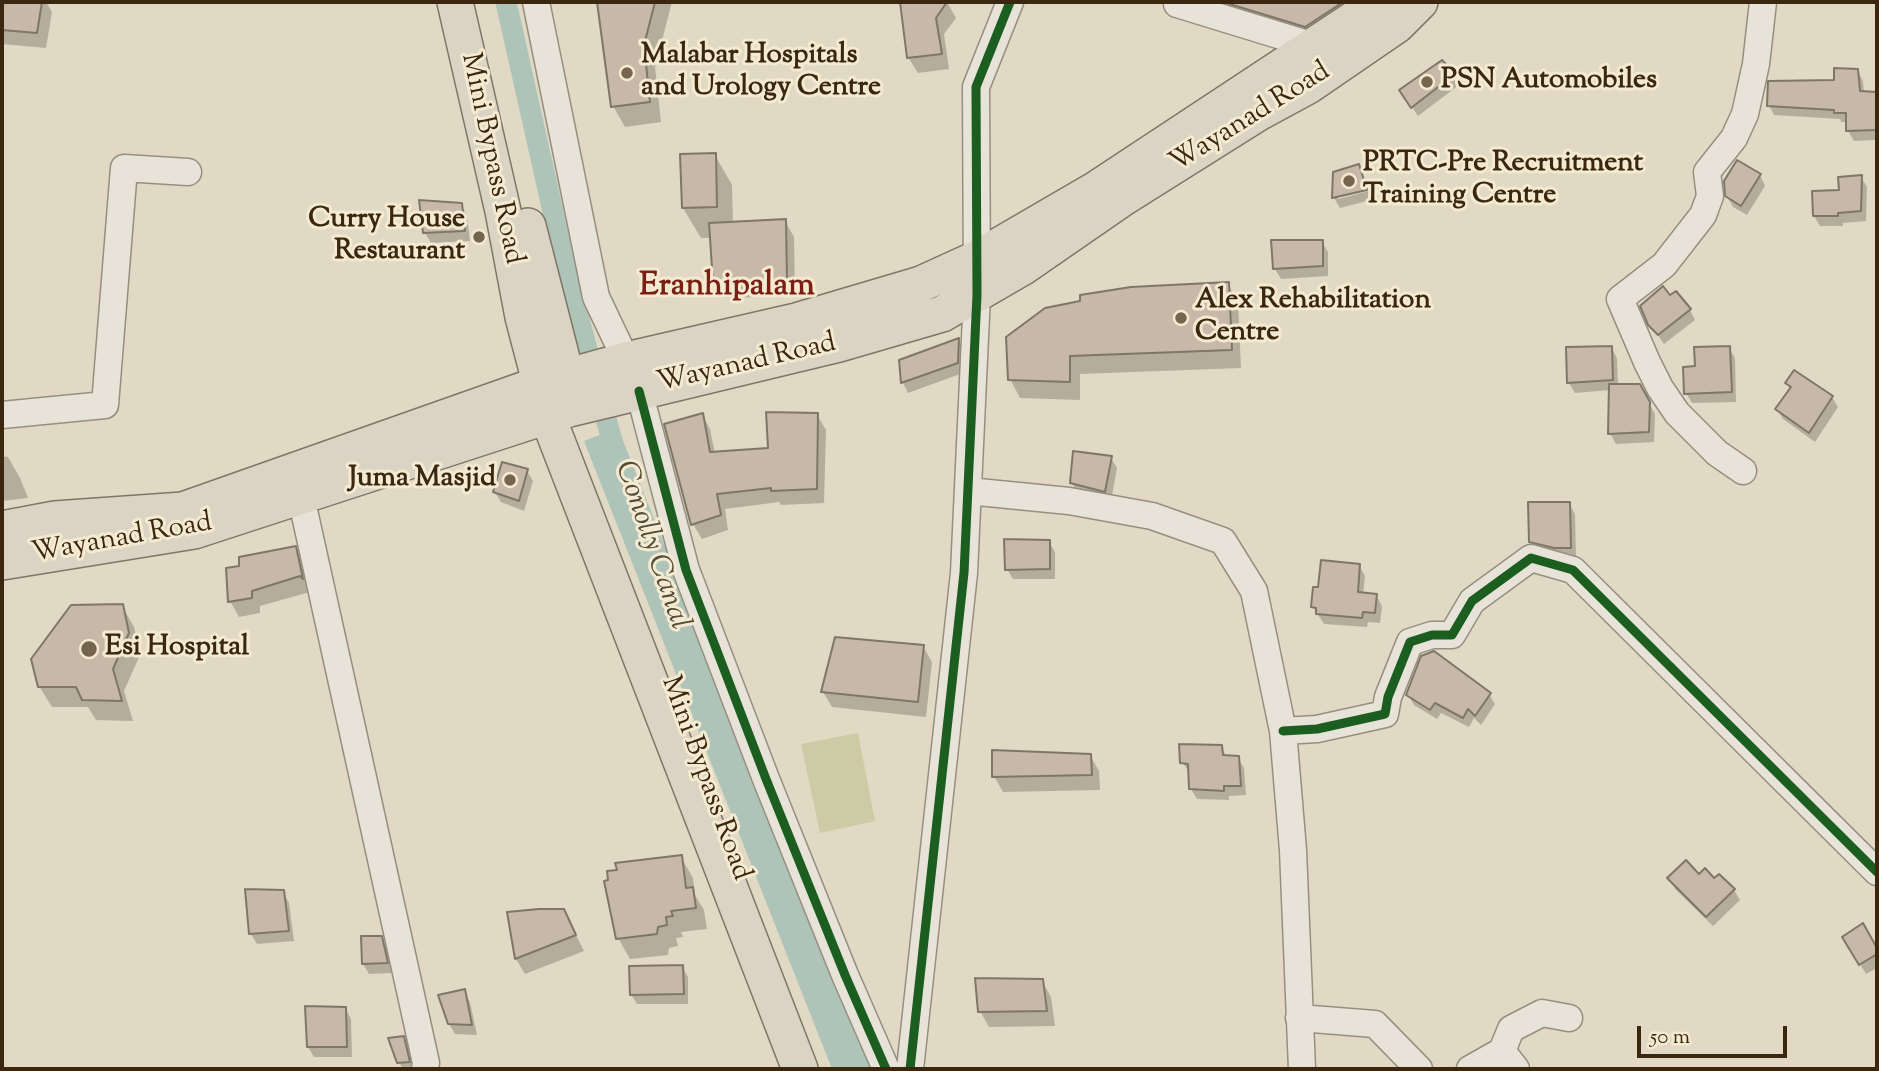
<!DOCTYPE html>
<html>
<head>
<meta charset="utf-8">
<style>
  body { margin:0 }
  #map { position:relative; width:1879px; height:1071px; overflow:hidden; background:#e1d9c4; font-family:"Sorts Mill Goudy",serif }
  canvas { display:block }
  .frame { position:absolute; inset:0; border:4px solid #3b270f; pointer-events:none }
  .scale { position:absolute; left:1637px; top:1026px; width:150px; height:32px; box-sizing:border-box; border:4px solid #3b270f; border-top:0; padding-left:9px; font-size:21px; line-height:24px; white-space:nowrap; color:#3b270f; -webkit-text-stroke:5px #f3ead1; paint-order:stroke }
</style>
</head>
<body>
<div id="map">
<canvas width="1879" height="1071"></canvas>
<div class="frame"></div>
<div class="scale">50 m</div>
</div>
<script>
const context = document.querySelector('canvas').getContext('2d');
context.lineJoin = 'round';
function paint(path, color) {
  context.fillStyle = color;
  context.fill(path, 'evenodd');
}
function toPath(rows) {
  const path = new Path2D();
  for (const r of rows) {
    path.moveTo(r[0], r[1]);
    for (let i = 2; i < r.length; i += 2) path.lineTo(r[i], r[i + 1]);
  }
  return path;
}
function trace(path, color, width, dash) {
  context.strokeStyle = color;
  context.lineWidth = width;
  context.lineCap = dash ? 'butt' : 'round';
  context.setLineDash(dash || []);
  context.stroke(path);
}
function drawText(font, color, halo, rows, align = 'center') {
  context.font = font + ' "Sorts Mill Goudy",serif';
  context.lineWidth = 6;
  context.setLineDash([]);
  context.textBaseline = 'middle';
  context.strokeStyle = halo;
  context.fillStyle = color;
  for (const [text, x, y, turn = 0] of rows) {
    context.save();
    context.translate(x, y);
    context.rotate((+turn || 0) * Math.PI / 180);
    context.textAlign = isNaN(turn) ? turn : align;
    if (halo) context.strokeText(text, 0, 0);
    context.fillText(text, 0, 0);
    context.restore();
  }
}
paint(toPath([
  [858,733,875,821,820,833,801,744]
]), '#cdcba5');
paint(toPath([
  [618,428,770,811,878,1069,832,1069,584,441]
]), '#afc4b9');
paint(toPath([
  [2,2,46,2,52,12,46,48,2,44],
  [599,2,672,2,655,67,661,122,625,127,613,106],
  [947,2,956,18,944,34,949,69,918,73,908,57,902,4],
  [1227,2,1388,2,1317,46,1238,22],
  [1857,70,1863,81,1864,93,1877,94,1877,140,1854,141,1848,131,1848,122,1841,122,1840,119,1774,115,1769,105,1836,82],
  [1454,75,1459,85,1418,116,1407,100],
  [715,155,732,185,733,224,785,221,794,237,795,296,724,298,715,282,712,238,701,238,683,208],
  [1359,167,1368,188,1338,195,1338,199,1369,191,1371,200,1340,208,1334,198,1335,173],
  [1760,175,1765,186,1747,215,1733,207,1727,196],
  [1861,177,1867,187,1866,221,1843,223,1843,226,1820,226,1814,216,1841,191],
  [461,205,467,215,470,241,431,243,425,233],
  [1322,242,1328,252,1328,276,1281,279,1275,269],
  [1228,284,1238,302,1241,368,1080,374,1080,400,1020,398,1010,379],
  [1669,297,1690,310,1695,320,1664,344,1650,324],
  [958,340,964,350,963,373,908,393,903,383,900,361],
  [1611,347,1617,358,1618,386,1639,386,1655,414,1654,442,1616,444,1610,433,1610,390,1575,393,1569,383],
  [1729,348,1735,358,1736,402,1692,403,1686,393,1697,368],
  [1787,383,1832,397,1838,407,1815,442,1783,419,1777,409,1791,390],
  [702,415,710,429,715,454,770,450,817,415,826,430,824,503,781,505,779,502,725,509,728,530,702,539,693,524],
  [2,456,8,457,20,478,28,498,2,501],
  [1111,458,1117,468,1111,501,1078,493,1072,483],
  [527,471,533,481,524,511,501,502,495,492],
  [1569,504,1575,514,1576,558,1537,552,1531,542],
  [1049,542,1055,552,1055,579,1013,579,1007,569],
  [295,548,304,564,310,592,260,606,260,613,239,617,230,601,241,568],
  [1359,565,1365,576,1363,595,1376,595,1382,606,1380,623,1368,622,1367,627,1324,624,1313,607],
  [122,606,134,627,140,655,124,691,133,721,96,720,88,707,52,707,39,686],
  [923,646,932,662,926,717,832,707,823,692],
  [1489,694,1495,704,1481,725,1474,718,1469,727,1441,713,1437,719,1414,705,1408,695],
  [1221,747,1227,757,1238,758,1244,768,1246,795,1229,796,1229,800,1197,799,1191,789,1190,773,1182,762],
  [1090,755,1099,771,1100,790,1003,792,994,776],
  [681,857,693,878,695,895,704,910,707,929,681,932,683,937,676,938,678,946,669,948,668,955,630,959,618,938],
  [1699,876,1714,880,1734,890,1740,900,1713,926,1675,889,1669,878],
  [283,892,289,903,294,941,257,944,251,934],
  [509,914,572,927,584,951,525,974,516,959],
  [1862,926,1877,952,1877,968,1866,974,1844,937],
  [381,937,387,948,392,973,369,974,363,964],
  [682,967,688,977,688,1004,637,1004,631,994],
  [1042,981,1051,997,1055,1026,989,1027,980,1011],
  [464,991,470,1002,477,1035,455,1034,449,1024],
  [345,1008,351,1019,352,1057,314,1057,308,1047],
  [403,1038,409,1048,414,1069,403,1069,399,1062]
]), '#0003');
trace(toPath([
  [506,2,568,279,617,459]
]), '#afc4b9', 21);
const building = toPath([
  [2,2,42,2,37,33,2,30,2,2],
  [597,2,655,2,644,45,650,102,611,107,597,2],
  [900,2,947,2,936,18,942,54,907,58,900,2],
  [1223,2,1343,2,1305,27,1223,2],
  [1442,60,1455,74,1411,108,1399,90,1442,60],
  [1834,68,1858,69,1860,91,1877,92,1877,130,1846,131,1846,113,1834,113,1834,110,1767,106,1768,81,1834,80,1834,68],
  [716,153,717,207,682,208,680,154,716,153],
  [1737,160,1761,174,1741,206,1725,196,1724,181,1737,160],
  [1359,164,1367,190,1332,198,1333,172,1359,164],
  [1862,175,1861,211,1838,213,1838,216,1813,216,1812,191,1839,190,1838,177,1862,175],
  [419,200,462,203,465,231,423,233,419,200],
  [786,219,787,281,713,283,709,223,786,219],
  [1271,240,1323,240,1323,266,1273,269,1271,240],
  [1229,282,1232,350,1070,356,1070,382,1008,380,1006,337,1045,308,1080,301,1080,295,1131,287,1229,282],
  [1663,286,1670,295,1676,291,1691,309,1658,335,1648,325,1640,306,1663,286],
  [959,338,958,363,901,383,899,360,959,338],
  [1612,346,1613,380,1567,383,1566,347,1612,346],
  [1730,346,1732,392,1684,394,1683,367,1695,366,1694,347,1730,346],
  [1794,370,1833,396,1809,433,1775,409,1791,387,1785,383,1794,370],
  [1609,384,1640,384,1650,402,1649,432,1608,434,1609,384],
  [766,412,818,413,817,489,771,491,771,488,717,494,721,515,691,525,664,424,703,413,710,452,768,448,766,412],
  [1073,451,1112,456,1105,492,1070,483,1073,451],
  [502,462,528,469,519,501,493,492,502,462],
  [1528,502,1570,502,1571,548,1554,548,1529,542,1528,502],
  [1004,539,1050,540,1050,569,1005,570,1004,539],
  [296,546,303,579,300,576,252,591,252,598,228,602,226,568,239,566,239,557,296,546],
  [1321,560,1360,564,1358,592,1377,594,1375,613,1363,612,1362,618,1316,614,1316,608,1311,607,1313,587,1318,587,1321,560],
  [123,604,129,633,113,669,122,701,82,700,76,687,38,687,31,659,71,605,123,604],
  [835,637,924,645,918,702,821,692,835,637],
  [1434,651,1491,693,1475,716,1468,709,1463,718,1435,703,1430,710,1406,695,1421,656,1434,651],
  [1179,744,1222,745,1223,755,1239,756,1241,786,1224,786,1224,791,1189,789,1188,764,1180,763,1179,744],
  [992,750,1091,754,1092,775,992,777,992,750],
  [682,855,686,888,693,887,696,908,671,911,673,916,666,917,667,925,658,927,657,934,616,939,604,881,608,880,607,871,617,870,615,863,682,855],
  [1686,860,1699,874,1705,868,1714,878,1719,874,1735,889,1706,917,1667,878,1686,860],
  [245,889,284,890,289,931,249,934,245,889],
  [539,909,564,909,576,935,515,959,507,912,539,909],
  [1863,923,1877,948,1877,954,1859,965,1842,937,1863,923],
  [361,936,382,936,388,963,362,964,361,936],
  [683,965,684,994,630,995,629,966,683,965],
  [975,978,1043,979,1047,1011,978,1012,975,978],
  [465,989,472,1025,448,1024,438,995,465,989],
  [305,1006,346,1007,347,1047,307,1047,305,1006],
  [404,1036,410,1062,397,1063,388,1038,404,1036]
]);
paint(building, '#c7b8a8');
trace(building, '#7e7768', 2);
const minor = toPath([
  [536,2,596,297,626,360],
  [1178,2,1177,4,1314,46],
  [639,391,686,570,766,779,845,975,886,1069],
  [2,415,105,405,124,168,188,172],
  [1743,471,1717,453,1677,413,1660,388,1647,362,1620,299,1664,265,1703,215,1710,196,1707,172,1734,138,1745,114,1756,64,1763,2],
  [968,491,1069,501,1152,516,1223,541,1254,591,1283,731,1293,850,1302,1069],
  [301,497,426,1063,425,1069],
  [1283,731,1317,729,1385,714,1388,697,1410,642,1432,635,1452,635,1472,601,1531,558,1573,570,1877,872],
  [1299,1018,1375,1024,1419,1069],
  [1502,1051,1511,1029,1542,1013,1569,1018],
  [910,1069,964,573,977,295,976,87,1010,2],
  [1470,1069,1502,1051,1516,1069]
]);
const major = toPath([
  [455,2,503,211,523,317,552,428,800,1069],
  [528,226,567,378,568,399],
  [2,529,55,519,183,510,540,384,626,360,796,321,921,284,976,259,1093,191,1366,11,1376,2],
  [2,562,194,531,569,409,839,344,942,314,1023,267,1120,200,1260,112,1308,86,1397,25,1420,2]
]);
trace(minor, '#968f80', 29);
trace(major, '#7e7768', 38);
trace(minor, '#e7e3d8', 26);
trace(major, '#dbd3c3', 35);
trace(toPath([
  [639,391,686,570,766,779,845,975,886,1069],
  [1283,731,1317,729,1385,714,1388,697,1410,642,1432,635,1452,635,1472,601,1531,558,1573,570,1877,872],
  [910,1069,964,573,977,295,976,87,1010,2]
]), '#1b5e20', 9);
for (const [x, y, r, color] of [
  [627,73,7,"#75654e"],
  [1427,82,7,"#75654e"],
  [1349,181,7,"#75654e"],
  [479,237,7,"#75654e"],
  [1181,318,7,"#75654e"],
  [510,480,7,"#75654e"],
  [89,649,9,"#75654e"]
]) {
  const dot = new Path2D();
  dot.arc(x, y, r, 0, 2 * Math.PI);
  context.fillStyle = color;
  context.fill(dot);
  trace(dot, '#f3ead1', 2.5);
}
drawText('bold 28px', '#3b270f', '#f3ead1', [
  ["Malabar Hospitals",641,57],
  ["and Urology Centre",641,89],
  ["PSN Automobiles",1441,82],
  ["PRTC-Pre Recruitment",1363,165],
  ["Training Centre",1363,197],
  ["Curry House",465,221,"right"],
  ["Restaurant",465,253,"right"],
  ["Alex Rehabilitation",1195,302],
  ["Centre",1195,334],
  ["Juma Masjid",496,480,"right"],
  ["Esi Hospital",105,649]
], 'left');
drawText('28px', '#3b270f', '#f3ead1', [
  ["Wayanad Road",1251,119,-32],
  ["Mini Bypass Road",490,159,78],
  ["Wayanad Road",747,365,-13],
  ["Wayanad Road",122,540,-10],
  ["Mini Bypass Road",704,779,70]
]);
drawText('italic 30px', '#534c38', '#f3ead1', [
  ["Conolly Canal",650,546,71]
]);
drawText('bold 32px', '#7a1f14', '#f3ead1', [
  ["Eranhipalam",727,289]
]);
</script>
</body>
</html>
